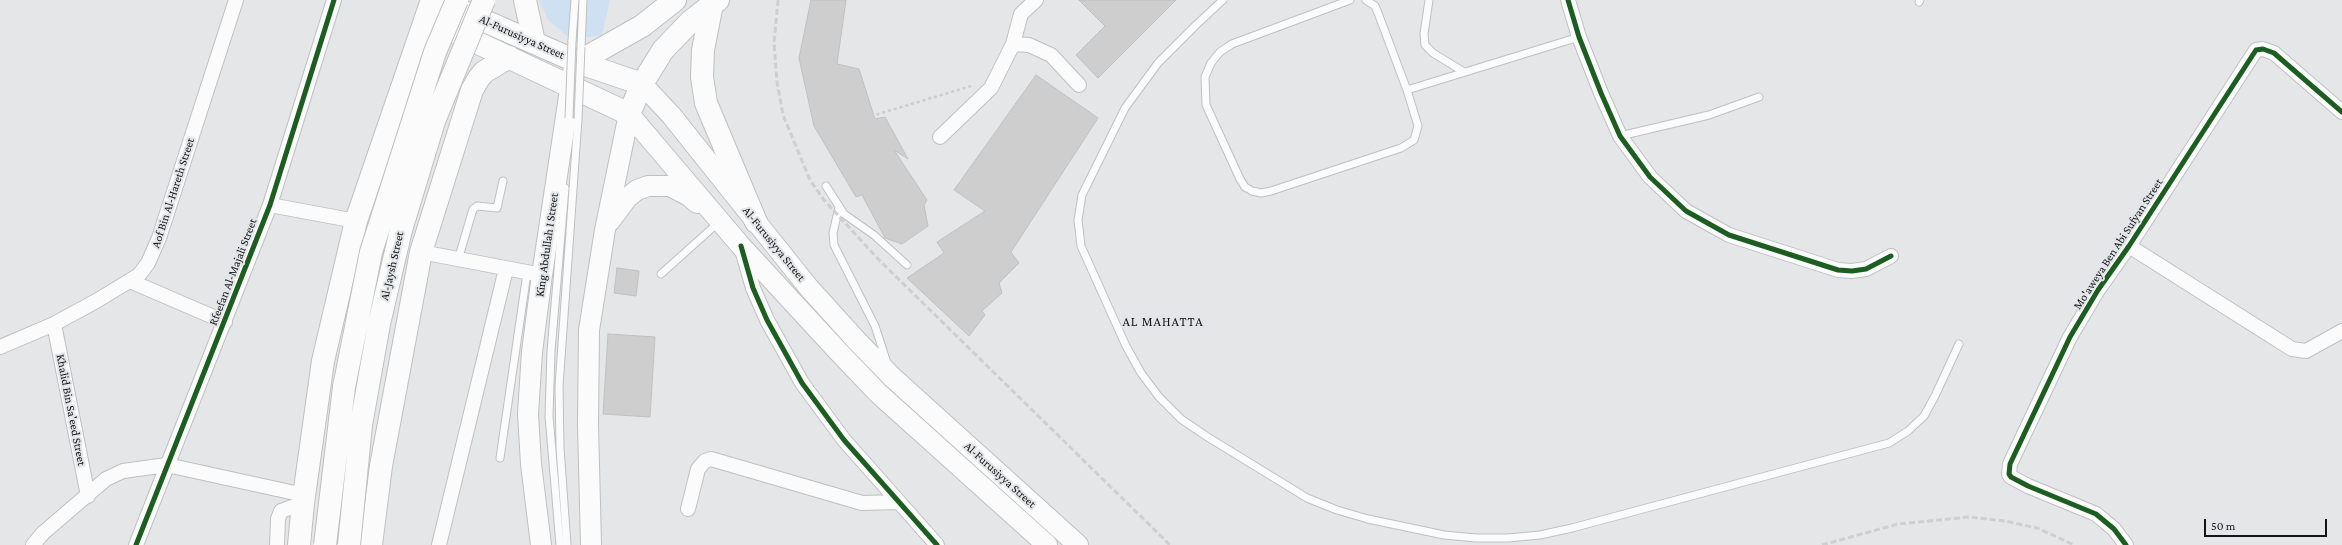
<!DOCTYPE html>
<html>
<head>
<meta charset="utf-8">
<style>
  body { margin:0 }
  #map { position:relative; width:2342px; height:545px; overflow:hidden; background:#e4e6e8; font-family:"Crimson Pro",serif }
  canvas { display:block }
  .scale { position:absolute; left:2204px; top:519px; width:123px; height:18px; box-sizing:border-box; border:2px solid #141516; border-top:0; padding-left:5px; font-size:12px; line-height:14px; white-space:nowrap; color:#141516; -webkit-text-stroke:3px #e3e6e9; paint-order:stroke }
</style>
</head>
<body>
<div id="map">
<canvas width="2342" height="545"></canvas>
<div class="scale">50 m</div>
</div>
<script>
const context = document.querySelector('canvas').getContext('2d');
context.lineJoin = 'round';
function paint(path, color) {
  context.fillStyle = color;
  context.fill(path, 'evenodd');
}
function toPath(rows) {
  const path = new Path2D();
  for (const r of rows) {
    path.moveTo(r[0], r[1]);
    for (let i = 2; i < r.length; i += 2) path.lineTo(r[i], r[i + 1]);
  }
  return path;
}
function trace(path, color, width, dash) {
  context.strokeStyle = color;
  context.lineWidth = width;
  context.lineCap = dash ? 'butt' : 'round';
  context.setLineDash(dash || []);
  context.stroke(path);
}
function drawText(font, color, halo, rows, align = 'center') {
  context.font = font + ' "Crimson Pro",serif';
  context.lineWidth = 4;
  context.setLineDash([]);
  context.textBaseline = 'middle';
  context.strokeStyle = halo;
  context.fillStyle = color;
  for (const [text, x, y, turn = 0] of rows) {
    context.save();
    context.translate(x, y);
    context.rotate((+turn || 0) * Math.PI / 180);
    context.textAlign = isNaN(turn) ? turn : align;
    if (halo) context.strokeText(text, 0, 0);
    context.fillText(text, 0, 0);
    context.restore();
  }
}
paint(toPath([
  [539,0,610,0,602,35,582,38,567,36,548,20]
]), '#cfe0f2');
const building = toPath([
  [811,0,846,0,837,64,859,69,875,119,885,117,908,159,894,150,927,200,924,205,928,226,902,244,885,238,862,195,856,197,814,126,799,58,811,0],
  [1079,0,1176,0,1098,78,1076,55,1105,26,1079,0],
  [1036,75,1098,118,1011,252,1019,263,999,283,1002,293,982,311,985,315,969,336,907,278,944,253,937,242,985,211,954,190,1036,75],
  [617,268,639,271,636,296,614,293,617,268],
  [608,334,655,337,650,417,603,414,608,334]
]);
paint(building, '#cececf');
trace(building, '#c0c0c1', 1);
const service = toPath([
  [1223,0,1196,25,1158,63,1125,108,1082,195,1078,220,1081,246,1126,346,1141,373,1159,397,1181,419,1206,436,1307,498,1337,510,1368,519,1444,535,1476,538,1508,538,1540,535,1572,528,1889,443,1908,431,1924,416,1935,396,1959,344],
  [1350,0,1232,44,1220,52,1211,63,1205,77,1206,105,1240,179,1245,187,1252,191,1261,193,1271,191,1401,148,1414,140,1418,126,1407,90,1378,13,1375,6,1366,0],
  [1429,0,1424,34,1425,45,1433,53,1464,72],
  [1919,2,1920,0],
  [572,41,575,0],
  [581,47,583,0],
  [1407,90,1579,37],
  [1620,136,1709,115,1759,97],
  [826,186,844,214,874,235,907,265],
  [839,207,833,233,834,245,875,326,888,366],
  [458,260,473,209,477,206,497,208,503,181],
  [661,274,719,222],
  [500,458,527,273],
  [560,545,549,416,551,351,565,188],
  [567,545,560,448,559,386,578,119]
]);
const minor = toPath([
  [1568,0,1579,37,1601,93,1620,136,1650,177,1686,211,1729,235,1838,270,1852,271,1866,269,1891,256],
  [1013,44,1029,45,1051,55,1079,85],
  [940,137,991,88,1013,44,1021,14,1036,0],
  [270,205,356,221],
  [2129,246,2292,349,2306,351,2342,331],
  [742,250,753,288,767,320,802,383,844,440,937,545],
  [421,252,542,275],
  [130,281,225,322],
  [54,324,88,496],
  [0,347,54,324,98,300,139,275,148,263,159,238,236,0],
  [688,509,698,469,705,461,711,459,862,503,899,502],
  [33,545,43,533,106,479,123,471,167,465,304,495],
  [136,545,270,205,334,0],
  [277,545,278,519,281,511,303,503],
  [439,545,506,269],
  [2126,545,2114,529,2096,514,2028,486,2011,477,2009,474,2010,464,2070,337,2098,290,2129,246,2256,50,2263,49,2274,53,2342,112]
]);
const secondary = toPath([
  [642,84,671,115,809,288,857,341,892,377,1078,545],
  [629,114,741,246,835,348,878,393,1047,545],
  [610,221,627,198,637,190,648,186,670,186,689,196,697,203],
  [541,545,531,464,528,414,532,352,542,275,570,90],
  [591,545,588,424,589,330,605,230,629,114]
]);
const primary = toPath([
  [437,0,580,63,642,84],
  [525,0,534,42],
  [712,4,703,50,702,77,706,103,756,222],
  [429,20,629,114,642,84,663,50,691,21,718,0],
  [574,72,580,63,587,57,642,26,675,0],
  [299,545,303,503,323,361,356,221,432,0],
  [371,545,381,466,421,252,472,90,479,78,484,72,509,57]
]);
trace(service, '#bfc0c1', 9);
trace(minor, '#bfc0c1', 16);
trace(secondary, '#bfc0c1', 22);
trace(primary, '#bfc0c1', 24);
trace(toPath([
  [865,118,971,86]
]), '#cbcccd', 2.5, [3, 3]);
trace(service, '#fbfbfc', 7);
trace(minor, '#fbfbfc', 14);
trace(secondary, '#fbfbfc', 20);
trace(primary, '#fbfbfc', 22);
trace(toPath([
  [778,0,774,43,777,82,783,115,810,180,824,200,879,260,1170,545],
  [1822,545,1898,524,1969,517,2005,521,2037,528,2074,545]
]), '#cfcfd0', 3, [6, 3]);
const serviceBridge = toPath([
  [569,118,572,41],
  [578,119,581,47]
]);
const trunkBridge = toPath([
  [325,545,344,387,371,252,435,52,457,0],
  [349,545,361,425,379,324,401,230,434,121,484,0]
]);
trace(serviceBridge, '#bfc0c1', 9, []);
trace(trunkBridge, '#bfc0c1', 24, []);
trace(serviceBridge, '#fbfbfc', 7);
trace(trunkBridge, '#fbfbfc', 22);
trace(toPath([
  [1568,0,1579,37,1601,93,1620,136,1650,177,1686,211,1729,235,1838,270,1852,271,1866,269,1891,256],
  [741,246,753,288,767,320,802,383,844,440,937,545],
  [136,545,270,205,334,0],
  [2126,545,2114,529,2096,514,2028,486,2011,477,2009,474,2010,464,2070,337,2098,290,2129,246,2256,50,2263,49,2274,53,2342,112]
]), '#1b5e20', 5);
drawText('12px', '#141516', '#e3e6e9', [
  ["Al-Furusiyya Street",522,37,24],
  ["Aof Bin Al-Hareth Street",173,193,-72],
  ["Al-Furusiyya Street",774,244,51],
  ["Mo'aweya Ben Abi Sufyan Street",2118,244,-57],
  ["King Abdullah I Street",547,245,-82],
  ["Al-Jaysh Street",392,266,-77],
  ["Rfeefan Al-Majali Street",233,272,-69],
  ["Khalid Bin Sa'eed Street",71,410,79],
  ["Al-Furusiyya Street",1000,475,42]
]);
context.letterSpacing = '1px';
drawText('13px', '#141516', '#e3e6e9', [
  ["AL MAHATTA",1163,322]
]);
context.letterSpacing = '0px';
</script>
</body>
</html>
